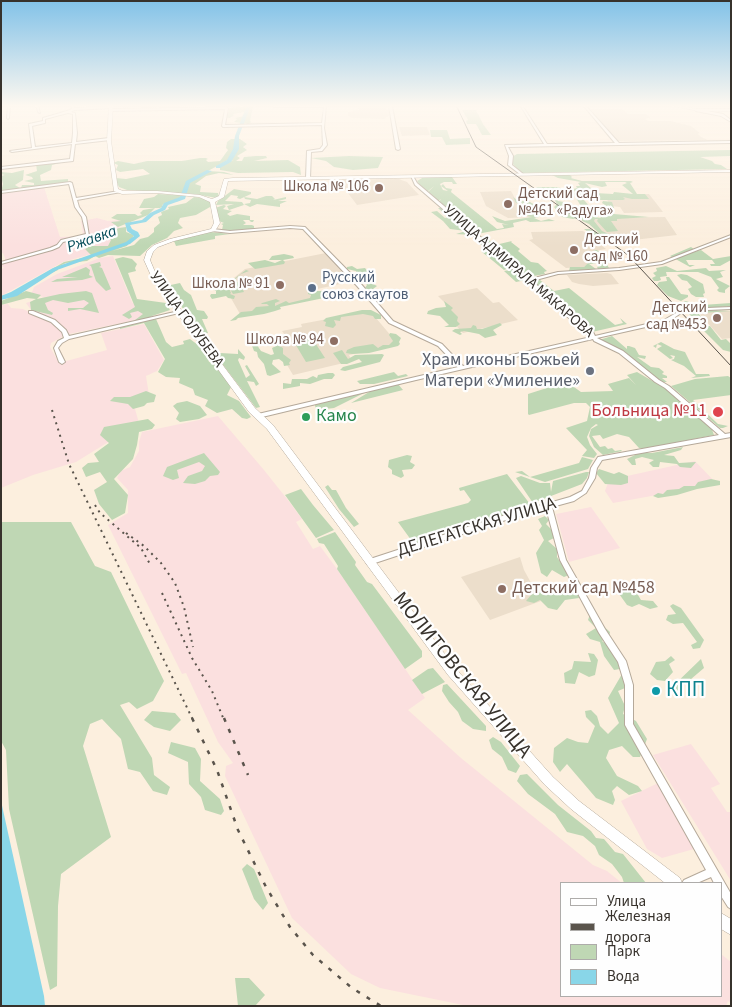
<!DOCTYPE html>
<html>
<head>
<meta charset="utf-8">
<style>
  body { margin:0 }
  #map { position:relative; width:732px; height:1007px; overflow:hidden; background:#fcefde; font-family:"Source Sans 3",sans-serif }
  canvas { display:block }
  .frame { position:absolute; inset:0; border:2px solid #37322c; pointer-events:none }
  .legend { position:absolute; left:560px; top:882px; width:162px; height:115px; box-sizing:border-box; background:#fefefe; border:1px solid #aeacaa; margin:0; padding:6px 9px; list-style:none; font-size:15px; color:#37322c }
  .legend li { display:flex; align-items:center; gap:10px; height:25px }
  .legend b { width:25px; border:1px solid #aeacaa }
</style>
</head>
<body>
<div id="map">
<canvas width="732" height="1007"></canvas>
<div class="frame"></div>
<ul class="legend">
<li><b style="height:6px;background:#fff"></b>Улица</li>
<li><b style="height:6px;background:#5a544c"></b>Железная дорога</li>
<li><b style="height:14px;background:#bfd7b4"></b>Парк</li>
<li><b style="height:14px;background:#89d6e8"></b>Вода</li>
</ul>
</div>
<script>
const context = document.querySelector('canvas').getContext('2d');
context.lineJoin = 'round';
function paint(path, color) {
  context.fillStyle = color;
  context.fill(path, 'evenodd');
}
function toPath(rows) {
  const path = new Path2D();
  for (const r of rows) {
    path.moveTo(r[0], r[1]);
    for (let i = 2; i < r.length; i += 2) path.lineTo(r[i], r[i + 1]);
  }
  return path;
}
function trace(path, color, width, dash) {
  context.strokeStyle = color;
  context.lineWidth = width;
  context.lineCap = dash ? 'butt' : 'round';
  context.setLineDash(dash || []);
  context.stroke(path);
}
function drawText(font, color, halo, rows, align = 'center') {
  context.font = font + ' "Source Sans 3",sans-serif';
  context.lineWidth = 4.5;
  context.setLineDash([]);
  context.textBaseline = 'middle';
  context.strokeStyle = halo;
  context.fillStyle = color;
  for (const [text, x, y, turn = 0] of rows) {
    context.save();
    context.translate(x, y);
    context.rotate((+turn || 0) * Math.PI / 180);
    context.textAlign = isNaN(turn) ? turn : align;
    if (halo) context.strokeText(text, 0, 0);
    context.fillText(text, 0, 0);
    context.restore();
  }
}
paint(toPath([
  [44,187,60,237,81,236,83,233,81,221,97,218,108,221,120,220,117,241,109,249,63,262,1,296,1,269,4,268,1,265,5,263,5,258,3,253,1,254,1,194],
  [113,256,132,302,150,317,69,334,56,320,31,310,26,303,44,297,31,295,34,287,57,274,100,258],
  [8,304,11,308,23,309,49,321,63,332,62,337,51,343,50,347,59,363,107,350,101,333,144,324,164,360,157,371,146,376,149,395,133,402,139,423,76,462,33,475,1,488,1,305],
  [218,416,264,470,291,504,302,519,296,522,313,549,320,546,337,569,425,698,408,710,461,758,593,865,607,871,622,883,561,883,561,996,721,996,721,954,731,962,731,1003,728,1001,726,1006,468,1006,380,988,351,974,292,918,225,776,226,766,233,763,218,742,186,673,182,674,108,525,128,513,128,490,117,478,121,471,130,467,139,451,139,442,142,432],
  [695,461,717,484,613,503,605,491,609,480],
  [591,507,620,548,569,562,556,514],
  [691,744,720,784,711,788,727,812,731,812,731,881,653,755],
  [658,783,694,849,662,858,647,849,621,801]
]), '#fbe0df');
paint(toPath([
  [376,106,386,106,387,110,390,110,389,116,384,119,352,118,348,116,348,112,359,110,358,107],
  [590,109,622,109,628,114,646,114,651,118,645,119,648,121,670,121,691,126,700,133,698,134,701,137,708,140,618,141],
  [399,127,427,127,430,135,402,136],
  [399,179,407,182,419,195,357,205,338,180],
  [511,191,517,202,531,203,538,217,508,218,486,206,480,192],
  [649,194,663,212,624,213,620,207,611,206,604,195],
  [665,217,677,235,616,242,583,218],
  [583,231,606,249,594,251,600,260,588,263,584,267,566,268,529,240,533,239,531,232],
  [326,253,349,276,337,279,340,284,308,291,313,299,240,314,224,286,245,269],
  [607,273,611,274,619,284,593,286,579,284,572,282,567,275],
  [477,288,493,303,499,302,518,320,463,333,442,311,450,308,438,296],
  [370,311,398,344,349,355,352,361,293,375,271,338,285,335,282,331,302,327,301,324],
  [697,311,731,311,731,338,722,339],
  [520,557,524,570,541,601,490,620,461,577]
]), '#ecdecb');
paint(toPath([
  [246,106,255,106,253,107,250,121,251,122,249,124,234,122,237,119,234,118,245,116,246,113,244,112,233,114,234,115,230,118,222,117,228,114,229,108],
  [462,110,476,110,483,124,491,135,482,135,476,124,467,124,466,121,468,120],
  [430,130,447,130,450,139,470,138,470,144,446,145,442,137,431,137],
  [231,139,240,139,247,144,243,147,247,150,237,156,240,158,236,161,242,161,244,157,256,156,266,156,267,158,254,161,288,160,300,167,301,175,293,172,238,173,220,170,220,167,229,161,234,161,228,160,208,171,224,172,234,175,219,173,206,176,195,184,201,186,200,192,218,193,219,197,217,198,194,194,127,190,119,187,116,181,116,178,126,179,150,174,143,169,120,172,116,170,118,165,113,163,118,161,134,164,147,161,182,161,200,158,206,158,208,159,206,160,208,162,220,161,228,150,226,148,227,142],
  [731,150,731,156,700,157,712,161,715,164,721,165,727,169,523,173,520,172,512,163,512,157,517,154],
  [349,156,383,157,378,168,353,170,334,167,326,161,311,158],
  [69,161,52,165,51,170,40,175,41,181,68,179,68,182,21,188,22,185,34,185,34,183,24,181,33,179,32,177,25,175,37,171,36,164],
  [24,170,23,180,15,185,20,188,17,190,11,189,1,192,3,184,1,176,5,175,1,174,1,172,12,173],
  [552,175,570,175,572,177,571,178,582,181,631,181,633,182,630,183,637,194,645,194,649,199,632,199,623,197,625,199,623,200,594,200,595,193,613,194,614,192,633,194,622,185,627,183,625,182,605,182,607,186,602,187,585,183,591,188,599,188,578,190,579,192,576,193,591,193,591,195,586,196,591,198,584,200,591,208,603,207,605,205,602,203,603,201,612,202,614,208,591,209,592,212,595,213,594,217,601,218,598,213,602,213,649,217,617,219,617,221,611,221,618,231,607,232,597,221,598,219,595,219,594,221,602,231,613,236,614,240,597,238,584,229,590,229,601,235,589,224,582,221,582,217,573,219,562,217,554,207,557,204,554,199,548,196,548,200,539,197,535,198,532,189,545,194,536,187,557,187,570,191,561,191,561,192,566,196,562,197,564,198,557,199,558,201,570,203,572,206,570,208,579,214,591,215,580,211,587,210,581,206,576,198,582,196,573,194,576,193,573,189,577,188,576,186,580,186,578,183,581,182,558,178],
  [424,177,452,177,457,184,453,184,452,182,444,182,440,184,443,190,448,191,441,186,443,184,446,188,452,189,451,192,497,229,504,228,502,224,509,225,497,222,492,216,505,221,532,217,527,216,534,212,528,204,516,203,513,197,517,200,530,202,537,206,535,209,539,217,534,218,541,221,549,219,555,221,530,222,526,220,513,223,514,227,477,234,439,202,441,199,438,201,428,192,434,186,427,192,420,185,417,181],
  [234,189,251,192,251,194,240,199,237,198,238,196,231,195,225,201,242,202,244,205,229,210,227,206,234,204,216,205,218,201],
  [158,194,180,195,185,197,179,201,163,204,162,207,160,208,139,208,144,199,154,197],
  [266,196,272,196,275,199,273,200,286,197,286,199,278,201,287,201,280,204,280,207,257,204,250,207,244,204,250,203,251,200,245,199,244,197,257,199],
  [194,197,203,198,210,202,210,207,196,215,180,218,178,223,183,228,174,231,167,238,152,245,140,256,108,255,99,258,95,256,87,261,66,263,58,267,58,270,32,282,31,284,26,285,26,287,15,294,1,298,1,296,10,294,64,262,92,256,85,249,90,246,108,246,111,240,106,237,107,233,119,228,126,227,126,232,134,235,127,246,112,251,134,245,140,239,148,237,154,232,154,228,160,223,158,217,162,215,161,212,169,209,168,207,186,203],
  [224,205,226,206,223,209,232,211,227,214,230,216,237,214,250,216,250,220,254,220,253,222,251,222,249,220,243,220,246,223,243,225,252,225,254,226,254,229,234,232,222,230,223,225,221,224,224,223,219,221,220,220,217,217,215,208],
  [155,208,148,215,118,227,111,222,121,221,111,218,117,214,135,214,138,216,142,215,140,213,143,210],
  [438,208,442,208,472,235,456,234,466,231,450,229,443,221,431,212,437,211,445,218,448,217],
  [211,232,230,234,215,236,215,239,176,246,174,241],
  [483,236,489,237,487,238,495,245,512,241,511,242,520,249,518,251,531,262,538,263,547,271,544,272,545,274,528,277,481,238],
  [482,242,526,280,516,282,504,271,509,270,509,268,504,270,487,256,482,252,487,250,480,244],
  [691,247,694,249,686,253,687,254,701,250,713,259,731,256,731,260,720,266,711,266,710,264,715,264,712,260,686,260,689,265,695,265,690,267,670,256],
  [596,250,599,251,609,268,598,269,597,267,601,266,598,263,589,264,596,269,569,271,570,267,584,267,588,263,585,260,596,257,593,251],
  [284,254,293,256,294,258,283,260,285,262,284,264,255,269,248,263,265,260,275,263,282,260,269,260,272,256],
  [123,257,132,259,137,264,135,268,136,271,128,273,137,299,166,303,170,310,152,316,145,321,156,319,166,342,172,347,184,344,183,341,190,339,202,348,207,355,209,362,214,363,231,387,227,395,239,401,251,417,247,419,242,418,232,409,217,413,205,406,208,400,195,395,193,389,179,383,180,378,166,377,158,372,165,359,144,323,120,329,120,326,135,323,135,320,143,314,138,311,130,313,132,317,129,319,122,315,135,307,115,259],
  [100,262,101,266,99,267,102,268,111,289,106,291,96,281,91,266,89,265],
  [352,266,357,269,365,268,369,273,376,281,373,284,377,286,373,289,375,291,374,293,369,293,365,288,367,285,366,283,361,283,357,279,359,277,356,271,347,269,347,267],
  [666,266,677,271,706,268,709,271,726,270,720,272,723,277,716,279,730,286,725,290,725,293,719,292,717,290,719,288,711,277,698,272,666,272,667,276,660,277,661,280,658,281,654,281,652,278,656,276,653,273,657,271,656,268],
  [86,267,90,270,89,275,93,277,82,280,51,282,57,279,78,277,62,277],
  [246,270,249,271,241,274,231,283,239,282,244,292,233,294,228,286,231,293,230,294,235,296,234,299,228,298,226,296,212,299,210,296,211,294,216,294,216,291,213,289,207,289,204,286,206,284,211,284,213,287,226,285],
  [681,274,687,275,703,284,705,293,703,294,704,297,696,297,691,294,688,289,692,287,687,281,682,280,677,275],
  [666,277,669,277,681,294,688,295,688,297,681,301,668,296,657,285,659,282,667,281],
  [542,278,540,280,554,291,569,288,615,325,623,323,620,318,627,324,592,332,533,281],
  [180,283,184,290,191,295,197,310,204,311,208,317,207,319,202,319,208,333,202,334,166,286],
  [26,291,41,295,37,299,60,294,86,291,92,293,99,313,80,309,68,311,68,308,83,308,89,303,84,300,68,303,53,300,45,303,48,310,53,313,52,315,31,310,30,302,36,299,27,298,1,305,1,301],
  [308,291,327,291,331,294,330,296,324,298,280,307,281,309,275,311,264,314,238,318,236,320,230,321,241,312,252,311,256,307,269,306,267,304,261,304,262,303,276,299,280,301,275,303,275,306,286,301,289,303,310,298,311,295,308,294],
  [444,301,453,308,451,310,458,317,457,321,460,324,456,327,444,327,449,325,440,316,427,314,428,311,436,308,446,307],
  [685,301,702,305,731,303,731,306,707,308,709,310,731,311,701,313,696,310,702,318,695,320,686,311,695,310,680,304],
  [362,310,371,310,381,315,381,319,375,319,373,316,363,314,341,317,340,321,334,320,336,325,333,328,325,326,326,322,323,321,326,318],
  [500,323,502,325,493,330,497,335,485,338,479,334,464,331,460,332,462,334,460,335,452,331,455,329,471,328,473,325,476,326,477,329,482,329],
  [710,326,721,340,726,339,731,344,731,352,723,350,700,327],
  [390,333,396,334,401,338,399,342,400,344,398,346,369,353,352,354,346,353,347,350,354,347,373,344,378,348,383,345,389,345,393,341,389,335],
  [612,336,627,349,627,346,629,346,635,348,639,355,646,356,645,359,637,357,651,367,659,368,664,372,662,374,667,376,667,378,662,378,667,382,660,382,622,351,599,340],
  [312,338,325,358,306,362,294,342],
  [252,342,255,342,261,351,271,355,274,354,272,348,278,345,283,348,283,354,291,360,289,363,290,365,284,366,283,362,279,359,273,360,272,364,281,372,270,376,267,375,264,364,258,357,257,352,254,351,251,343],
  [661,342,674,349,685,352,696,374,709,374,710,376,691,378,696,376,684,366,671,360,674,359,675,356,670,355,673,358,670,359,657,349,662,346,657,344,656,348,653,346],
  [238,349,245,357,244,360,239,358,238,360,246,378,250,375,245,366,247,365,259,384,256,386,254,382,247,381,260,407,256,408,217,357,220,353,238,354],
  [342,350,348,359,355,355,382,354,384,355,380,362,345,371,340,370,343,367,362,362,359,359,347,364,341,364,333,353],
  [394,372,398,376,406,374,408,376,374,384,360,384,357,381],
  [637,372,668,390,711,427,714,435,644,449,639,448,629,437,617,434,603,439,600,435,592,436,600,447,605,446,608,449,612,448,615,451,621,450,622,451,603,455,594,447,589,436,591,429,598,425,596,424,591,428,587,437,590,445,597,454,594,458,582,456,587,450,566,428,587,421,590,407,586,403,574,403,529,415,528,414,528,394,550,387,547,383,564,380,581,392,613,391,608,384,629,378,636,385,627,375],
  [328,373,333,373,335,375,332,379,324,379,310,384,300,383,300,386,283,389,283,383,291,384,292,379,307,379,313,376,317,378,318,375],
  [728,376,731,378,731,395,693,400,718,424,728,426,723,428,720,428,671,386,695,379],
  [398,384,403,390,351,403,374,389],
  [146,391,156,395,154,402,147,403,144,406,133,409,128,404,110,401,114,397,130,397],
  [368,391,334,408,317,410,315,406,315,404],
  [187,401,200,406,207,415,199,419,180,422,176,419,179,413,173,406,177,403],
  [148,419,155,425,152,429,139,432,137,445,133,459,114,479,128,495,125,513,112,520,99,504,94,490,107,482,100,472,86,477,82,468,88,463,99,462,94,454,109,443,100,435,104,427],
  [683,447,681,450,664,455,674,456,679,463,696,462,691,468,680,467,677,464,660,462,659,467,653,467,649,463,654,460,642,457,635,459,636,465,632,465,627,459,639,453,652,453],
  [204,453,220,472,218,475,210,476,205,481,195,484,183,483,188,476,202,471,205,466,199,462,177,470,179,478,173,480,163,476,167,467],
  [407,455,412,456,410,462,415,465,412,469,402,470,404,476,401,478,392,474,392,470,388,467,389,460],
  [582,457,593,460,588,469,545,482,515,472,522,471,530,477,579,463],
  [599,469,614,474,619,472,628,476,628,483,621,485,605,484,596,473],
  [586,472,589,472,587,478,582,484,533,503,516,478,521,476,540,483,550,483,551,492,553,481],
  [507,474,530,504,529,509,414,544,398,522,468,503,471,500,464,490,460,491,459,488],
  [711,479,720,481,720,485,697,489,677,495,658,498,653,496,658,493,663,494,667,490,679,489,684,486,695,486,698,482],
  [328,485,332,490,336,490,346,508,359,524,354,527,339,509,325,487],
  [301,489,313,505,334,530,316,538,285,495],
  [545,516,549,520,546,524,553,531,554,538,548,541,557,549,557,557,569,575,564,577,552,570,547,577,541,573,536,553,544,540,539,530,542,526,538,519],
  [1,522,71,522,95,566,111,572,164,681,153,701,137,709,129,702,120,705,152,758,154,775,170,787,167,795,153,791,140,772,128,769,121,739,102,719,90,724,83,746,111,837,61,874,58,906,57,986,50,990,9,809,6,750,1,741],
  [335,532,356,562,355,565,367,582,372,584,422,651,422,657,405,669,337,569,338,566,324,544,319,543,317,539],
  [560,588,578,594,579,598,565,600,557,610,548,608,540,600,534,603,526,601,532,594],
  [620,589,635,590,641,600,653,601,658,607,650,609,639,604,632,607,627,605,617,591],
  [673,604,681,608,704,640,700,648,693,649,691,645,697,642,683,623,673,624,666,620,668,615,676,614,670,606],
  [590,614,610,632,609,637,602,641,614,650,620,669,614,670,604,656,600,642,590,639,586,634,596,628,588,620],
  [588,653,594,654,598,660,595,675,589,677,579,672,575,684,565,683,564,673,572,669,574,661,591,662],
  [671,656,675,660,669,664,673,672,665,681,657,680,650,674,656,662,665,661],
  [701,659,704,668,677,691,672,691,672,687],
  [433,668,445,682,422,694,412,680,428,669],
  [622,674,630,681,625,688,618,691,625,706,623,714,636,721,647,739,640,757,633,757,622,746,609,750,606,758,617,776,638,786,642,791,629,795,617,786,612,791,615,800,613,805,596,798,567,764,560,772,553,762,554,748,567,738,578,742,588,743,595,726,586,717,585,711,591,710,597,716,600,726,608,734,619,723,608,698],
  [447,684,486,726,486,731,473,729,462,721,458,712,449,702,442,691,443,685],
  [152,711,175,713,181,720,170,731,154,727,144,720],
  [493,737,501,742,520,766,516,773,508,770,502,757,492,749,489,740],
  [171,742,195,748,201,759,200,781,220,799,224,811,221,815,205,810,201,797,189,784,188,762,168,753],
  [527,774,558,805,591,831,596,838,604,839,615,852,623,854,646,883,624,883,622,877,612,864,599,855,595,846,583,836,567,832,555,814,528,794,517,781,520,775],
  [247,864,254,869,268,903,263,910,254,899,242,869],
  [235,978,249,978,265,995,255,1006,238,1006]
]), '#bfd7b4');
paint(toPath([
  [1,801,44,996,45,1006,1,1006]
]), '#89d6e8');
paint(toPath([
  [247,105,251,105,239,136,239,149,231,162,220,168,216,168,216,166,227,160,233,149,235,136,247,105],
  [207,170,212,171,190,183,185,199,168,205,165,210,154,215,146,222,130,225,132,229,138,232,140,236,130,244,57,270,17,296,1,300,1,296,11,292,53,268,126,242,134,236,127,231,125,223,142,220,150,213,161,208,164,203,180,197,186,181,207,170]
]), '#89d6e8');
const street = toPath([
  [8,105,10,105,9,118,8,119,7,118,8,105],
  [36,105,38,105,40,113,38,112,36,105],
  [72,105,74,105,74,108,112,106,111,108,74,110,71,112,75,113,77,133,76,142,109,138,110,140,75,144,73,161,1,169,1,167,70,159,72,144,12,152,10,151,32,148,29,124,43,121,43,118,67,111,72,109,72,105],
  [68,113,73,114,73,133,72,143,35,147,32,126,45,123,45,119,68,113],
  [274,105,432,105,431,106,392,106,400,149,398,150,396,149,389,106,326,106,324,128,327,145,322,151,311,152,310,178,308,179,306,178,307,151,320,149,323,145,322,125,223,127,222,126,225,109,111,111,110,110,111,109,227,107,228,108,225,125,322,123,324,107,273,107,274,105],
  [520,105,522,105,547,144,615,143,583,105,585,105,619,143,731,141,731,143,508,147,513,156,512,165,522,173,523,174,521,175,508,165,509,156,505,145,544,144,520,105],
  [697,109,723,114,731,120,731,122,721,116,696,111,697,109],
  [411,176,413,176,417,183,530,279,558,272,619,268,661,262,731,235,731,237,662,264,619,270,558,274,532,281,593,332,595,336,664,320,683,309,731,307,731,309,684,311,668,322,597,338,623,351,659,380,669,386,725,434,731,433,731,437,602,460,597,468,595,478,586,493,574,501,552,507,566,560,605,629,626,661,633,685,633,724,731,894,731,909,728,907,721,896,721,883,714,883,711,877,697,883,682,883,684,880,706,870,625,725,625,685,618,662,599,633,560,560,546,508,496,523,369,565,367,564,366,562,367,560,492,519,570,497,582,491,589,478,591,468,598,457,719,435,665,388,655,382,619,353,594,341,593,339,416,380,258,418,255,416,258,414,458,367,438,346,389,323,357,286,303,229,290,228,230,233,212,231,212,229,213,229,230,231,290,226,305,227,361,284,393,321,442,344,463,366,591,337,415,185,411,176],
  [70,182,72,183,76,198,119,191,121,192,77,200,79,207,86,217,89,236,63,242,59,247,52,250,1,264,1,262,50,248,57,245,61,240,86,234,82,217,75,207,69,184,1,193,1,191,70,182],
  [29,311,33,311,55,320,66,330,69,336,179,311,181,312,179,313,69,339,62,343,58,348,65,362,62,364,59,362,54,348,58,341,64,338,62,332,51,322,29,313,29,311]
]);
const secondary = toPath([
  [109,105,113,105,111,141,118,189,123,191,157,191,200,195,212,199,219,196,224,179,233,178,731,170,731,172,228,181,224,197,215,202,220,223,215,231,174,241,158,247,153,252,150,260,158,279,255,408,273,425,456,669,553,777,579,801,680,878,682,883,665,883,571,809,545,785,448,675,267,429,249,412,153,280,144,260,147,251,154,245,170,239,211,229,214,223,210,202,199,197,157,193,122,194,114,191,107,141,109,105],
  [669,105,676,105,697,109,731,109,731,111,697,111,669,105],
  [721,913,731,919,731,935,721,929,721,913]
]);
trace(street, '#b5a99a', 2);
trace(secondary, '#b5a99a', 1);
paint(street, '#fff');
paint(secondary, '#fff');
trace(toPath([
  [456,105,476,147,628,255,731,366]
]), '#5a544c', 1);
trace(toPath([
  [52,410,69,464,193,720],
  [95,505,100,513,141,548,151,566],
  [126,533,144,546,161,563,175,583,184,607,193,647],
  [162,593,192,658,212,691,224,720]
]), '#5a544c', 2, [2, 4.5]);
trace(toPath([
  [192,718,217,770,238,830,266,887,290,927,313,955,352,988,381,1006],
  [224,718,248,775]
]), '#5a544c', 2.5, [4, 8]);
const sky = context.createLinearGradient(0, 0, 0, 246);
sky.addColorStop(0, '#82c2e8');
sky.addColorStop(0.43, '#fef8f0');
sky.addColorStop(1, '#fef8f000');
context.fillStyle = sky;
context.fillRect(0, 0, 732, 246);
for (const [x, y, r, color] of [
  [379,188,5,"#8d6e63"],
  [508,204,5,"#8d6e63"],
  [574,250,5,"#8d6e63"],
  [280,285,5,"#8d6e63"],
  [312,288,5,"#5c6f8a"],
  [717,318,5,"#8d6e63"],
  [334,341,5,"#8d6e63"],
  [590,371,5,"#6b7280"],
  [718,412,6,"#e0444e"],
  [306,417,5,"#2e9e5b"],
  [502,589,5,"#8d6e63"],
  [656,691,5,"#0f9aa8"]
]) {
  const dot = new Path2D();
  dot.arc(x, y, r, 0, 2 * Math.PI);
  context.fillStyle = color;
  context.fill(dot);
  trace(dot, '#fefefe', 2);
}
drawText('15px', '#785e54', '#fefefe', [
  ["Школа № 106",369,188],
  ["Детский сад",518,195,"left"],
  ["№461 «Радуга»",518,212,"left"],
  ["Детский",584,241,"left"],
  ["сад № 160",584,258,"left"],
  ["Школа № 91",270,285],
  ["Детский",707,309],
  ["сад №453",707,326],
  ["Школа № 94",324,341]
], 'right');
drawText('15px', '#37322c', '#fefefe', [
  ["УЛИЦА АДМИРАЛА МАКАРОВА",518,272,41],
  ["УЛИЦА ГОЛУБЕВА",186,320,54]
]);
drawText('15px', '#4e5e75', '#fefefe', [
  ["Русский",322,279],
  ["союз скаутов",322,296]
], 'left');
drawText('italic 16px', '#044c59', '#fefefe', [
  ["Ржавка",92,240,-20]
]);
drawText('18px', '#5b616d', '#fefefe', [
  ["Храм иконы Божьей",580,361],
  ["Матери «Умиление»",580,382]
], 'right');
drawText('18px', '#be3a42', '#fefefe', [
  ["Больница №11",707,412]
], 'right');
drawText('18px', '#27864d', '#fefefe', [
  ["Камо",316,417]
], 'left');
drawText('18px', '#37322c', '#fefefe', [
  ["ДЕЛЕГАТСКАЯ УЛИЦА",477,528,-17]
]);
drawText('18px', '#785e54', '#fefefe', [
  ["Детский сад №458",512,589]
], 'left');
drawText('21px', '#37322c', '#fefefe', [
  ["МОЛИТОВСКАЯ УЛИЦА",461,676,51]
]);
drawText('21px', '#0d838f', '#fefefe', [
  ["КПП",666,691]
], 'left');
</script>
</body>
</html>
